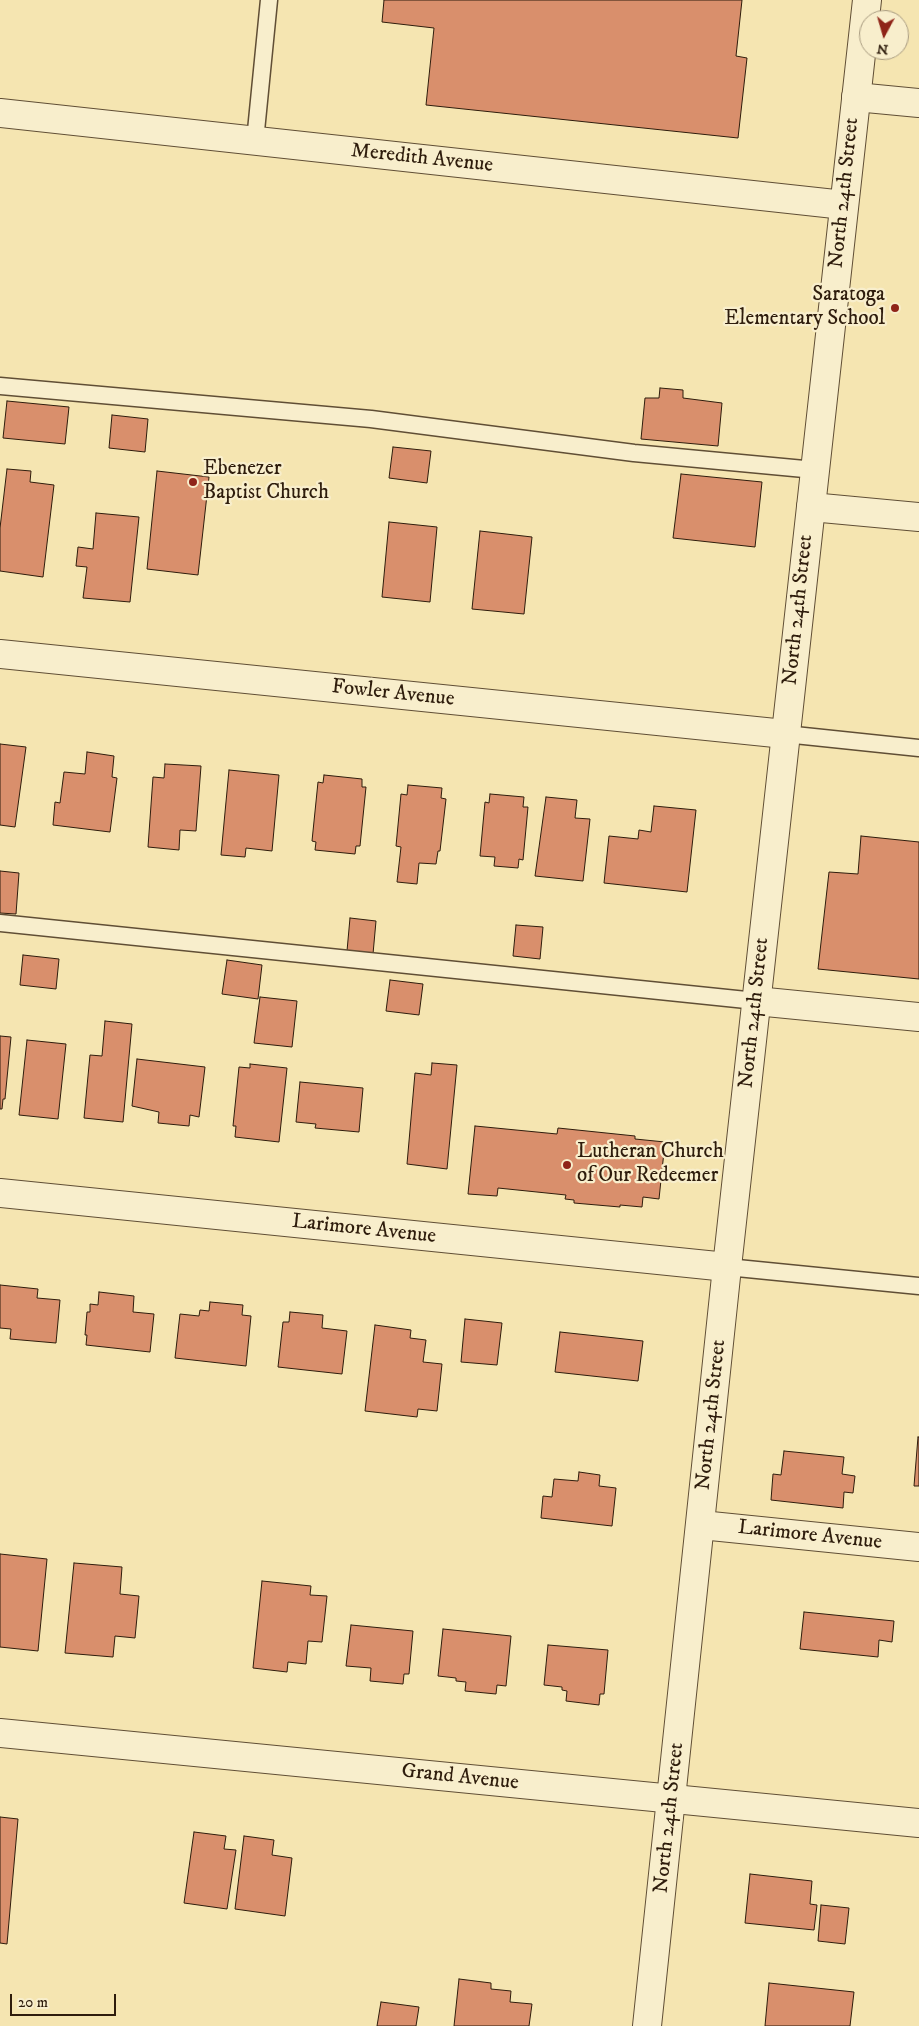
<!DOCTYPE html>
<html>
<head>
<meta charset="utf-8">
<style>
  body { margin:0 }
  #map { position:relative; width:919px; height:2026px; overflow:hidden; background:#f5e5b1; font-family:"IM FELL DW Pica",serif }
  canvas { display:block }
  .north { position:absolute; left:859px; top:10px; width:50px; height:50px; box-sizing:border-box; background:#f8eecc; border:1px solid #a79a7f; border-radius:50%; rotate:186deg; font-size:14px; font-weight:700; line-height:20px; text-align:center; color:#2e1c0c }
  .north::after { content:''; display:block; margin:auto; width:18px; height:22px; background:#8f2418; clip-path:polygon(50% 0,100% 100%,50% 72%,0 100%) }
  .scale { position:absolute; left:10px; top:1994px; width:106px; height:22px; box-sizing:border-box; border:2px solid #2e1c0c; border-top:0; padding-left:6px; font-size:15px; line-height:18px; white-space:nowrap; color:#2e1c0c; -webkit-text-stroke:4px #f8eecc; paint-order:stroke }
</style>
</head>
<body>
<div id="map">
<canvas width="919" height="2026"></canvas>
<div class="north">N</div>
<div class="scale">20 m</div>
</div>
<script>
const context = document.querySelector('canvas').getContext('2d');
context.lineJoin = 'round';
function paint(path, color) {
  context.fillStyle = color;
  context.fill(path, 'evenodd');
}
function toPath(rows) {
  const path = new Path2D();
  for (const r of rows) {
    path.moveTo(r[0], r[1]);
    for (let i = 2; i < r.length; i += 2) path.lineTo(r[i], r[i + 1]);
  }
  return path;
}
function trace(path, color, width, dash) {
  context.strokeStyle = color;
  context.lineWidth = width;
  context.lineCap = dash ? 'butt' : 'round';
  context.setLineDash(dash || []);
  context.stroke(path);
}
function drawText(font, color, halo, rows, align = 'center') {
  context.font = font + ' "IM FELL DW Pica",serif';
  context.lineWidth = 4.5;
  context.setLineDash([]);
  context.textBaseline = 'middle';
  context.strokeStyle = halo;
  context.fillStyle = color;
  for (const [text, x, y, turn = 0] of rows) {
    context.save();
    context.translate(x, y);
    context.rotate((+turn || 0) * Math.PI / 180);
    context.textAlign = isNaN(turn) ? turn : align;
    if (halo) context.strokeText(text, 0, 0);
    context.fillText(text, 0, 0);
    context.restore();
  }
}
const building = toPath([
  [384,0,742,0,736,56,747,58,738,138,426,105,434,28,382,22,384,0],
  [660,388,683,390,683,398,722,403,718,446,641,439,645,398,659,398,660,388],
  [7,401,69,407,65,444,3,438,7,401],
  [112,415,148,419,145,452,109,448,112,415],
  [393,447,431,451,427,483,389,478,393,447],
  [7,469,31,471,30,482,54,485,43,577,0,571,0,528,7,469],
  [157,471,209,477,198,575,147,569,157,471],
  [681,474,762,482,755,547,673,538,681,474],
  [96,513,139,517,130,602,83,598,87,567,76,566,78,547,93,549,96,513],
  [389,522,437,527,430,602,382,597,389,522],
  [480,531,532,537,524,614,472,609,480,531],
  [0,744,26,747,15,827,0,825,0,744],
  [87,752,114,756,112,777,117,778,110,832,53,825,55,802,60,803,64,772,85,774,87,752],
  [165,764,201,766,196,831,180,830,179,850,148,847,153,777,164,778,165,764],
  [229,770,279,775,272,851,246,848,245,857,221,855,229,770],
  [324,775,362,779,362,787,366,787,360,846,356,846,355,854,315,850,316,842,312,841,318,782,323,783,324,775],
  [408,785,442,788,441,798,446,799,440,851,438,851,436,864,419,863,417,884,397,882,401,847,396,846,401,794,407,795,408,785],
  [490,794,524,797,523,807,528,807,523,860,519,859,518,868,494,866,495,857,480,856,485,802,489,803,490,794],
  [546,797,577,800,575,818,590,819,583,881,535,876,546,797],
  [654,806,696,810,687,892,604,883,609,836,638,839,639,830,651,832,654,806],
  [861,836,919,842,919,979,818,969,829,872,858,874,861,836],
  [0,871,19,873,16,914,0,913,0,871],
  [350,918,376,921,373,954,347,951,350,918],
  [516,925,543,927,540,959,513,956,516,925],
  [23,955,59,959,56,989,20,985,23,955],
  [227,960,262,965,258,999,222,994,227,960],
  [390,980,423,984,419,1015,386,1011,390,980],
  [260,997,297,1001,292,1047,254,1043,260,997],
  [105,1021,132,1024,123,1122,84,1118,90,1055,102,1056,105,1021],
  [0,1036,11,1037,5,1099,3,1099,2,1109,0,1109,0,1036],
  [27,1040,66,1044,58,1119,19,1115,27,1040],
  [137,1059,205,1067,199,1117,190,1115,189,1126,158,1123,159,1112,132,1106,137,1059],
  [432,1063,457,1065,447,1169,407,1164,415,1073,431,1075,432,1063],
  [250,1064,287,1068,279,1142,235,1137,236,1126,233,1126,239,1067,250,1068,250,1064],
  [300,1082,363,1088,359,1132,315,1128,316,1124,296,1122,300,1082],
  [475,1126,557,1134,558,1128,635,1136,635,1139,665,1142,659,1199,643,1197,642,1207,620,1205,620,1207,574,1203,574,1200,565,1199,566,1195,498,1188,497,1196,468,1194,475,1126],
  [0,1285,38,1289,37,1298,60,1300,56,1343,10,1339,11,1329,0,1328,0,1285],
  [99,1292,134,1296,133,1312,154,1314,150,1352,86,1345,87,1335,85,1335,87,1312,90,1312,90,1304,98,1305,99,1292],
  [210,1302,243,1305,242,1315,251,1316,246,1366,175,1358,180,1314,199,1316,200,1310,209,1311,210,1302],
  [290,1312,323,1315,322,1328,347,1331,342,1374,278,1367,283,1322,289,1322,290,1312],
  [465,1319,502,1323,497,1365,461,1362,465,1319],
  [375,1325,411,1330,410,1338,426,1340,423,1362,442,1364,437,1411,418,1409,417,1417,365,1411,375,1325],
  [560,1332,643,1341,638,1381,555,1372,560,1332],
  [918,1437,919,1437,919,1486,914,1486,918,1437],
  [784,1451,844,1457,842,1474,855,1476,853,1493,844,1492,843,1508,771,1500,773,1474,781,1475,784,1451],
  [579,1472,600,1475,599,1486,616,1488,612,1526,541,1518,543,1496,552,1497,554,1479,578,1481,579,1472],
  [0,1554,47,1559,38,1651,0,1647,0,1554],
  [74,1563,122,1567,120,1594,139,1596,135,1638,115,1636,113,1657,65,1653,74,1563],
  [262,1581,311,1586,310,1595,327,1596,322,1642,308,1641,306,1664,288,1662,287,1672,253,1668,262,1581],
  [804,1612,894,1621,892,1642,879,1640,878,1657,800,1649,804,1612],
  [351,1625,413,1631,409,1674,404,1674,403,1684,370,1681,371,1668,346,1666,351,1625],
  [443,1629,511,1636,506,1686,497,1685,496,1694,465,1691,466,1682,456,1681,456,1678,438,1676,443,1629],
  [548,1645,608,1650,604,1694,600,1694,599,1705,566,1701,567,1691,562,1690,562,1687,544,1685,548,1645],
  [0,1817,18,1819,7,1944,0,1943,0,1817],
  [194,1832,226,1836,224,1849,236,1850,227,1909,184,1903,194,1832],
  [244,1836,274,1840,272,1855,292,1858,285,1916,235,1909,244,1836],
  [750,1874,812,1881,810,1904,817,1905,814,1930,745,1923,750,1874],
  [821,1905,849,1908,845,1944,818,1941,821,1905],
  [459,1979,491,1983,491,1989,511,1991,510,2002,532,2004,529,2026,454,2026,459,1979],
  [769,1983,854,1992,850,2026,765,2026,769,1983],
  [381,2002,419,2007,416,2026,377,2026,381,2002]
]);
paint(building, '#d98f6c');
trace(building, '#2e1c0c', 1);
const service = toPath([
  [255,141,269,0],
  [0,386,371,419,634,453,815,470],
  [785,734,919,748],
  [0,923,756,1001],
  [727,1267,919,1286]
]);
const minor = toPath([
  [856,97,919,103],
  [0,113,844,205],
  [811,507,919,517],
  [0,654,785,734],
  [756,1001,919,1017],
  [0,1193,727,1267],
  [701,1525,919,1547],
  [0,1733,919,1823]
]);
const tertiary = toPath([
  [647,2026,727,1267,867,0]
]);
trace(service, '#604e35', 19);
trace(minor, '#604e35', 30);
trace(tertiary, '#604e35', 30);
trace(service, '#f8eecc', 16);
trace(minor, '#f8eecc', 28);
trace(tertiary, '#f8eecc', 28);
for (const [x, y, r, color] of [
  [895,308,5,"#8f2418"],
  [193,482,5,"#8f2418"],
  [567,1165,5,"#8f2418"]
]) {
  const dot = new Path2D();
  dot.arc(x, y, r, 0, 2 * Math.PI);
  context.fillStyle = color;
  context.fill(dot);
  trace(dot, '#f8eecc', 2);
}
drawText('21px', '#2e1c0c', '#f8eecc', [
  ["Meredith Avenue",422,159,6],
  ["North 24th Street",845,193,-84],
  ["North 24th Street",799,610,-84],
  ["Fowler Avenue",393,694,6],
  ["North 24th Street",755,1013,-84],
  ["Larimore Avenue",364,1230,6],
  ["North 24th Street",712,1415,-84],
  ["Larimore Avenue",810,1536,6],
  ["Grand Avenue",460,1778,6],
  ["North 24th Street",670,1818,-84]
]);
drawText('21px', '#2e1c0c', '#f8eecc', [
  ["Saratoga",885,296,"right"],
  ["Elementary School",885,320,"right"],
  ["Ebenezer",203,470],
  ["Baptist Church",203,494],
  ["Lutheran Church",577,1153],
  ["of Our Redeemer",577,1177]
], 'left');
</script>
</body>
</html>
